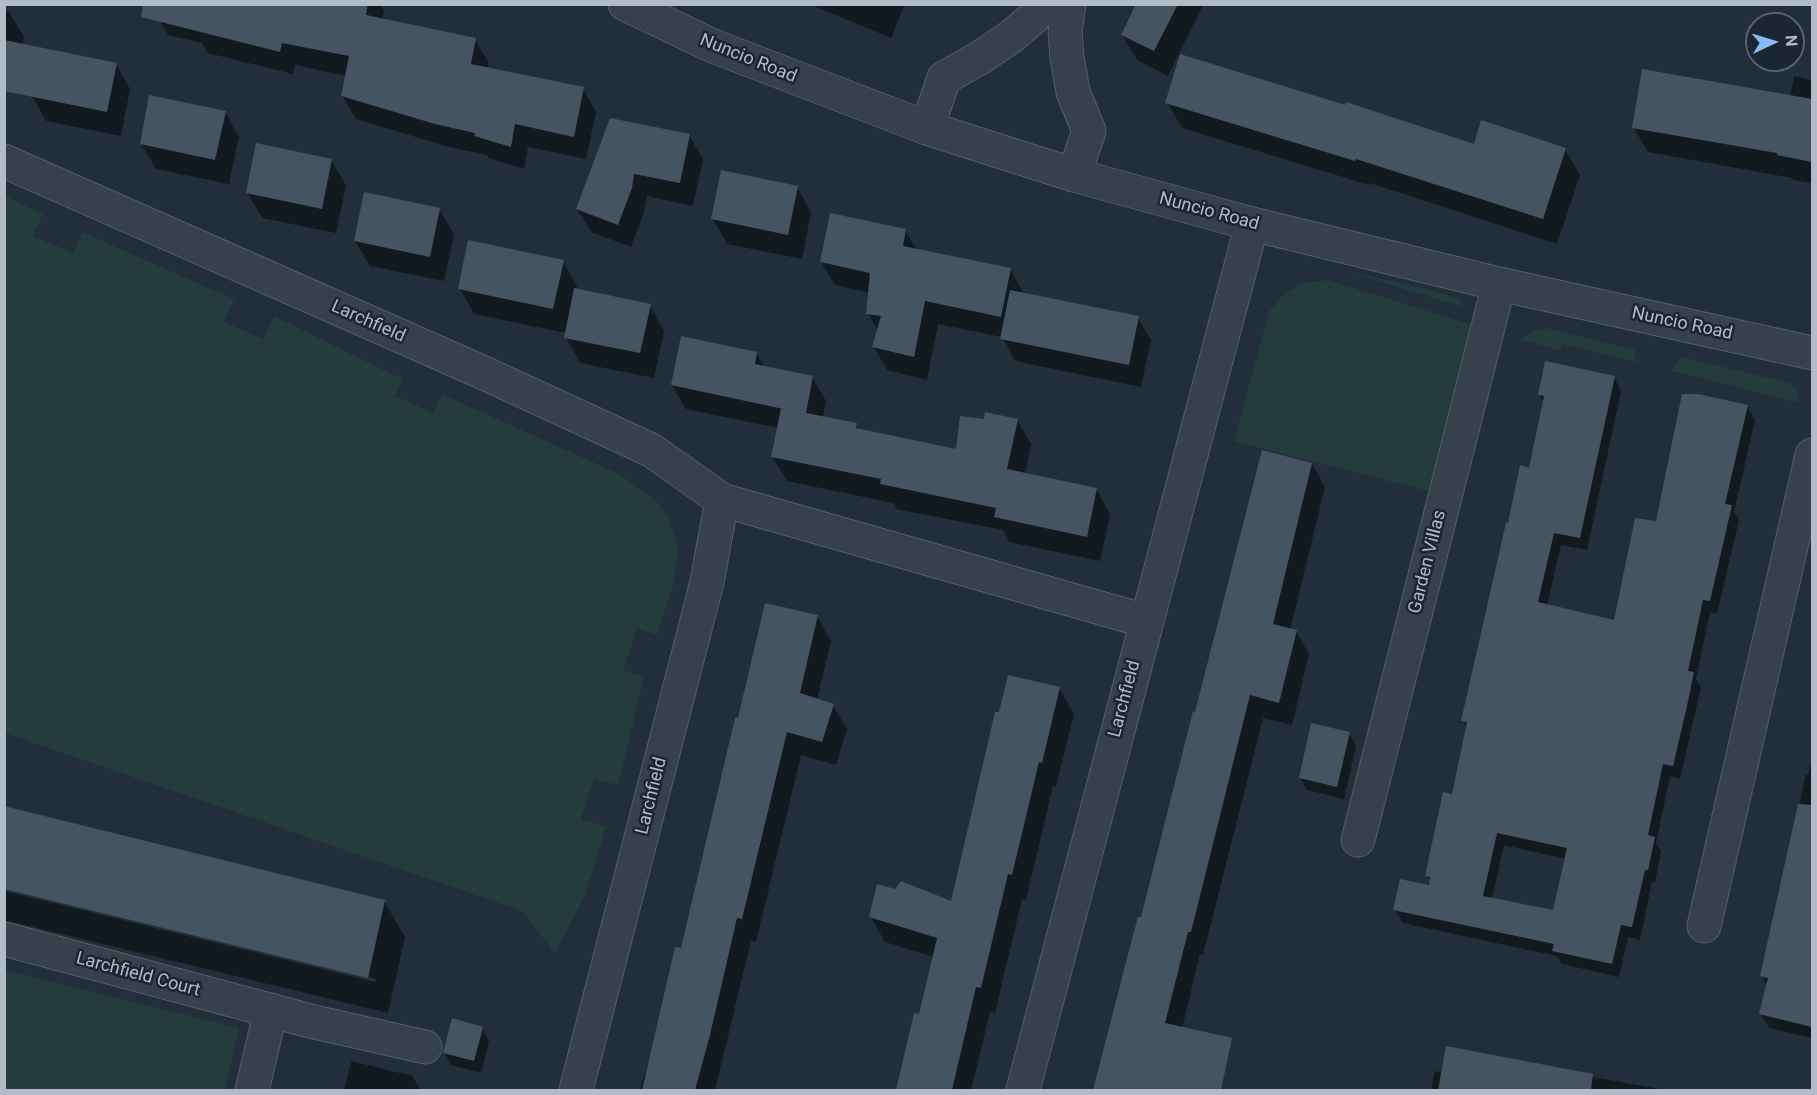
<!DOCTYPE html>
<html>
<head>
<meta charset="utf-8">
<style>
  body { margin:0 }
  #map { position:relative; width:1817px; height:1095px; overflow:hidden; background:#222f3b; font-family:Roboto,sans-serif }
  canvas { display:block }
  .frame { position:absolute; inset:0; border:6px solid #b2bcc7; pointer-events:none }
  .north { position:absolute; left:1745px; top:12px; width:60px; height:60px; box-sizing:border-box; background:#1b2630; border:2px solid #57626c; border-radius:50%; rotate:86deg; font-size:16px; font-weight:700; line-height:24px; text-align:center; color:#b2bcc7 }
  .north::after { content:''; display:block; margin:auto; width:21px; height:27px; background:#86bbf8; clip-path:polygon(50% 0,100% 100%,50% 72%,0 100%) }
</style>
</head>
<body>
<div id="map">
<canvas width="1817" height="1095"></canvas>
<div class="frame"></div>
<div class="north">N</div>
</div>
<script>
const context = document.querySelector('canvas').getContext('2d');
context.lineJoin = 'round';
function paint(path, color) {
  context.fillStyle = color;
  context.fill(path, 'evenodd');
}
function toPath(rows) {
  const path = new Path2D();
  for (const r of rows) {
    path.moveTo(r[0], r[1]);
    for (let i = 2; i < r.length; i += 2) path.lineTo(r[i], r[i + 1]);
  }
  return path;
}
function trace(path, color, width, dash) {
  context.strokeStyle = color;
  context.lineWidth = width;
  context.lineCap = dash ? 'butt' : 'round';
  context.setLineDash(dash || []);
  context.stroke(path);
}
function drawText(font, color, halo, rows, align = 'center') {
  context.font = font + ' Roboto,sans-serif';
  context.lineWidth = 5;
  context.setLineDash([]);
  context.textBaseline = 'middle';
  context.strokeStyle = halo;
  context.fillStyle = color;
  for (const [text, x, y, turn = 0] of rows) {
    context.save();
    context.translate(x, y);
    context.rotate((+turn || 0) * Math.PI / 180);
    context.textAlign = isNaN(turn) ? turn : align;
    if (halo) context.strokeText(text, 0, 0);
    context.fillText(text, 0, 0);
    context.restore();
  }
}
paint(toPath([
  [5,196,43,214,33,236,73,253,82,232,234,299,224,322,264,339,274,316,402,379,395,396,433,413,442,394,619,474,655,499,669,519,678,548,674,582,657,635,637,629,623,670,644,677,618,785,594,779,581,819,606,827,585,896,555,953,522,911,5,733],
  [1346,271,1428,289,1459,299,1462,307],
  [1328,280,1476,326,1432,492,1234,441,1269,312,1283,294,1304,283],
  [1546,328,1635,350,1636,362,1562,344,1560,350,1520,340,1535,331],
  [1681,357,1790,383,1798,391,1799,403,1672,371],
  [5,970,239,1028,225,1090,5,1090]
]), '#243c3c');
paint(toPath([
  [157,4,380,4,384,11,382,20,475,40,489,63,487,69,583,89,596,112,586,159,528,147,524,169,489,158,487,155,449,147,356,119,342,95,346,76,295,65,293,74,208,53,202,43,168,35,155,12],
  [809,4,905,4,891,38],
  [1137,4,1204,4,1168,76,1137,60,1122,35],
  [4,11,9,12,24,37,14,84,4,82],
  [116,64,130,89,121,136,46,121,32,96],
  [1794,76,1812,80,1812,183,1793,180,1792,178,1648,152,1633,127,1790,97],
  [1167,102,1346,107,1475,146,1565,149,1580,175,1557,244,1370,183,1369,185,1182,128],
  [225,112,239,137,229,184,156,169,141,144],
  [689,135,703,159,693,206,647,196,644,212,631,247,591,232,577,209],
  [331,160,346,185,336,233,262,218,247,192],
  [797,187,811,212,802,259,727,244,713,219],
  [439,209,454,234,444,281,370,266,355,241],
  [905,230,917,250,1010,269,1024,294,1138,318,1151,340,1141,387,1015,361,1002,337,938,324,927,380,887,370,874,347,878,331,868,313,870,293,835,285,821,262],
  [563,261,577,286,576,290,650,306,664,331,654,378,580,363,566,338,566,333,474,314,460,289],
  [756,353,764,367,812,377,826,401,823,418,856,425,860,431,957,451,985,421,1017,420,1031,444,1025,474,1096,489,1110,514,1100,561,1009,542,1003,530,896,509,893,503,787,481,772,456,778,428,686,409,672,385],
  [1614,377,1621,391,1587,550,1561,545,1547,606,1615,622,1657,523,1747,406,1755,420,1734,512,1739,520,1717,614,1710,612,1696,679,1701,687,1680,779,1670,776,1656,843,1661,851,1655,883,1652,882,1640,940,1628,937,1619,977,1562,964,1557,956,1403,923,1395,910,1430,887,1431,882,1427,876,1453,795,1467,729,1463,721,1509,525,1530,470,1544,403,1539,395],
  [1504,845,1566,859,1555,912,1492,899],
  [1312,464,1325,487,1290,630,1296,631,1309,654,1292,725,1263,718,1203,955,1200,954,1172,1070,1170,1070,1165,1090,1095,1090,1134,939],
  [817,616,831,641,817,700,833,705,847,729,836,765,801,755,756,942,751,941,715,1090,640,1090,682,950,739,720],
  [1059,688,1074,714,1056,787,1053,786,1026,900,1022,899,995,1013,990,1012,971,1090,898,1090,916,1015,920,1016,934,957,885,942,871,917,952,903],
  [1349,733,1356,746,1344,799,1307,790,1300,778],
  [1812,757,1812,1038,1769,1028,1760,1013,1767,986,1762,975,1806,774,1808,775],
  [4,888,384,901,405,937,388,1013,4,920,4,891,375,982,376,979],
  [482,1028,489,1041,481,1073,451,1065,444,1052],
  [351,1061,412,1076,421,1090,344,1090],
  [1537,1067,1665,1090,1431,1090,1435,1071,1443,1073]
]), '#0007');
paint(toPath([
  [143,4,368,4,366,15,476,38,471,64,584,87,574,137,515,124,511,147,474,136,475,133,435,124,341,96,349,56,282,43,280,52,141,17],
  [1136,4,1178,4,1154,51,1121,35],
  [4,40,117,63,107,112,4,91],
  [1180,54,1345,105,1346,102,1474,144,1481,120,1566,148,1543,219,1356,159,1355,161,1165,103],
  [1642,69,1812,99,1812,162,1777,155,1777,153,1632,128],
  [149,95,226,111,215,160,140,144],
  [610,118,690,134,680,183,634,174,632,188,618,225,576,209],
  [256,143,332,159,322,209,246,193],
  [721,170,798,186,788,235,711,219],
  [364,192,440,208,430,257,354,241],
  [830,213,906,229,903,246,1011,268,1001,317,925,301,914,357,872,347,881,316,866,314,870,273,820,262],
  [468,240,564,260,553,309,458,289],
  [574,288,651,304,640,353,564,338],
  [1010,290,1139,316,1129,365,1000,339],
  [681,336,757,352,755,364,813,376,806,413,857,423,856,428,956,449,960,416,984,419,985,412,1018,419,1007,469,1097,488,1087,537,994,517,996,508,880,484,881,479,771,457,781,408,788,410,671,385],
  [1545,361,1615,376,1580,538,1554,533,1538,602,1614,620,1635,518,1656,521,1682,394,1698,394,1748,405,1725,504,1732,505,1710,601,1703,600,1688,671,1694,672,1687,706,1673,766,1663,764,1648,835,1655,837,1648,870,1645,870,1632,927,1621,925,1612,964,1552,951,1554,944,1393,910,1400,879,1429,885,1430,877,1425,876,1443,792,1452,794,1467,722,1461,721,1506,523,1508,523,1520,465,1529,468,1544,396,1538,395],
  [1497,833,1567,848,1553,910,1483,896],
  [1262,450,1312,463,1273,624,1297,630,1279,703,1250,695,1191,932,1188,932,1165,1023,1232,1038,1221,1090,1093,1090,1132,939,1138,917,1141,917,1193,711,1195,712],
  [765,603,818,615,800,693,834,704,822,742,787,732,742,919,737,918,710,1035,695,1090,642,1090,675,947,681,948,735,718,738,718],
  [1008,675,1060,687,1042,763,1039,762,1012,875,1008,874,981,988,976,987,952,1090,896,1090,914,1013,919,1014,937,938,869,917,877,884,895,889,901,881,951,901,995,712,999,712],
  [1311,723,1350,732,1337,787,1299,778],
  [1798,804,1812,805,1812,1027,1759,1014,1768,978,1760,976],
  [4,806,385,900,368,978,4,889],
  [452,1018,483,1027,474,1061,443,1053],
  [1446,1046,1593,1074,1591,1090,1438,1090]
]), '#465462');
const minor = toPath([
  [1069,4,1065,32,1067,57,1073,92,1089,131,1074,175],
  [927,128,944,78,978,59,1012,36,1049,4],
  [4,161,484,373,651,450,722,500,1146,621],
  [1358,840,1499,284],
  [1704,926,1812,455],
  [4,939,310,1021,425,1047],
  [252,1090,271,1010],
  [576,1090,707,582,722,500],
  [1023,1090,1252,224]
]);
const tertiary = toPath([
  [625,4,713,46,927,128,1074,175,1252,224,1499,284,1812,353]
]);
trace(minor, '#545f69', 35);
trace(tertiary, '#545f69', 35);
trace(minor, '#36414c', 33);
trace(tertiary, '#36414c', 33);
drawText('18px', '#b2bcc7', '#1b2630', [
  ["Nuncio Road",748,59,22],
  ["Nuncio Road",1209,212,15],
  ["Larchfield",368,322,24],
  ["Nuncio Road",1682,324,12],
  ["Garden Villas",1428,562,-76],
  ["Larchfield",1125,699,-75],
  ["Larchfield",652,796,-76],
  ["Larchfield Court",138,975,15]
]);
</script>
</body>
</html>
